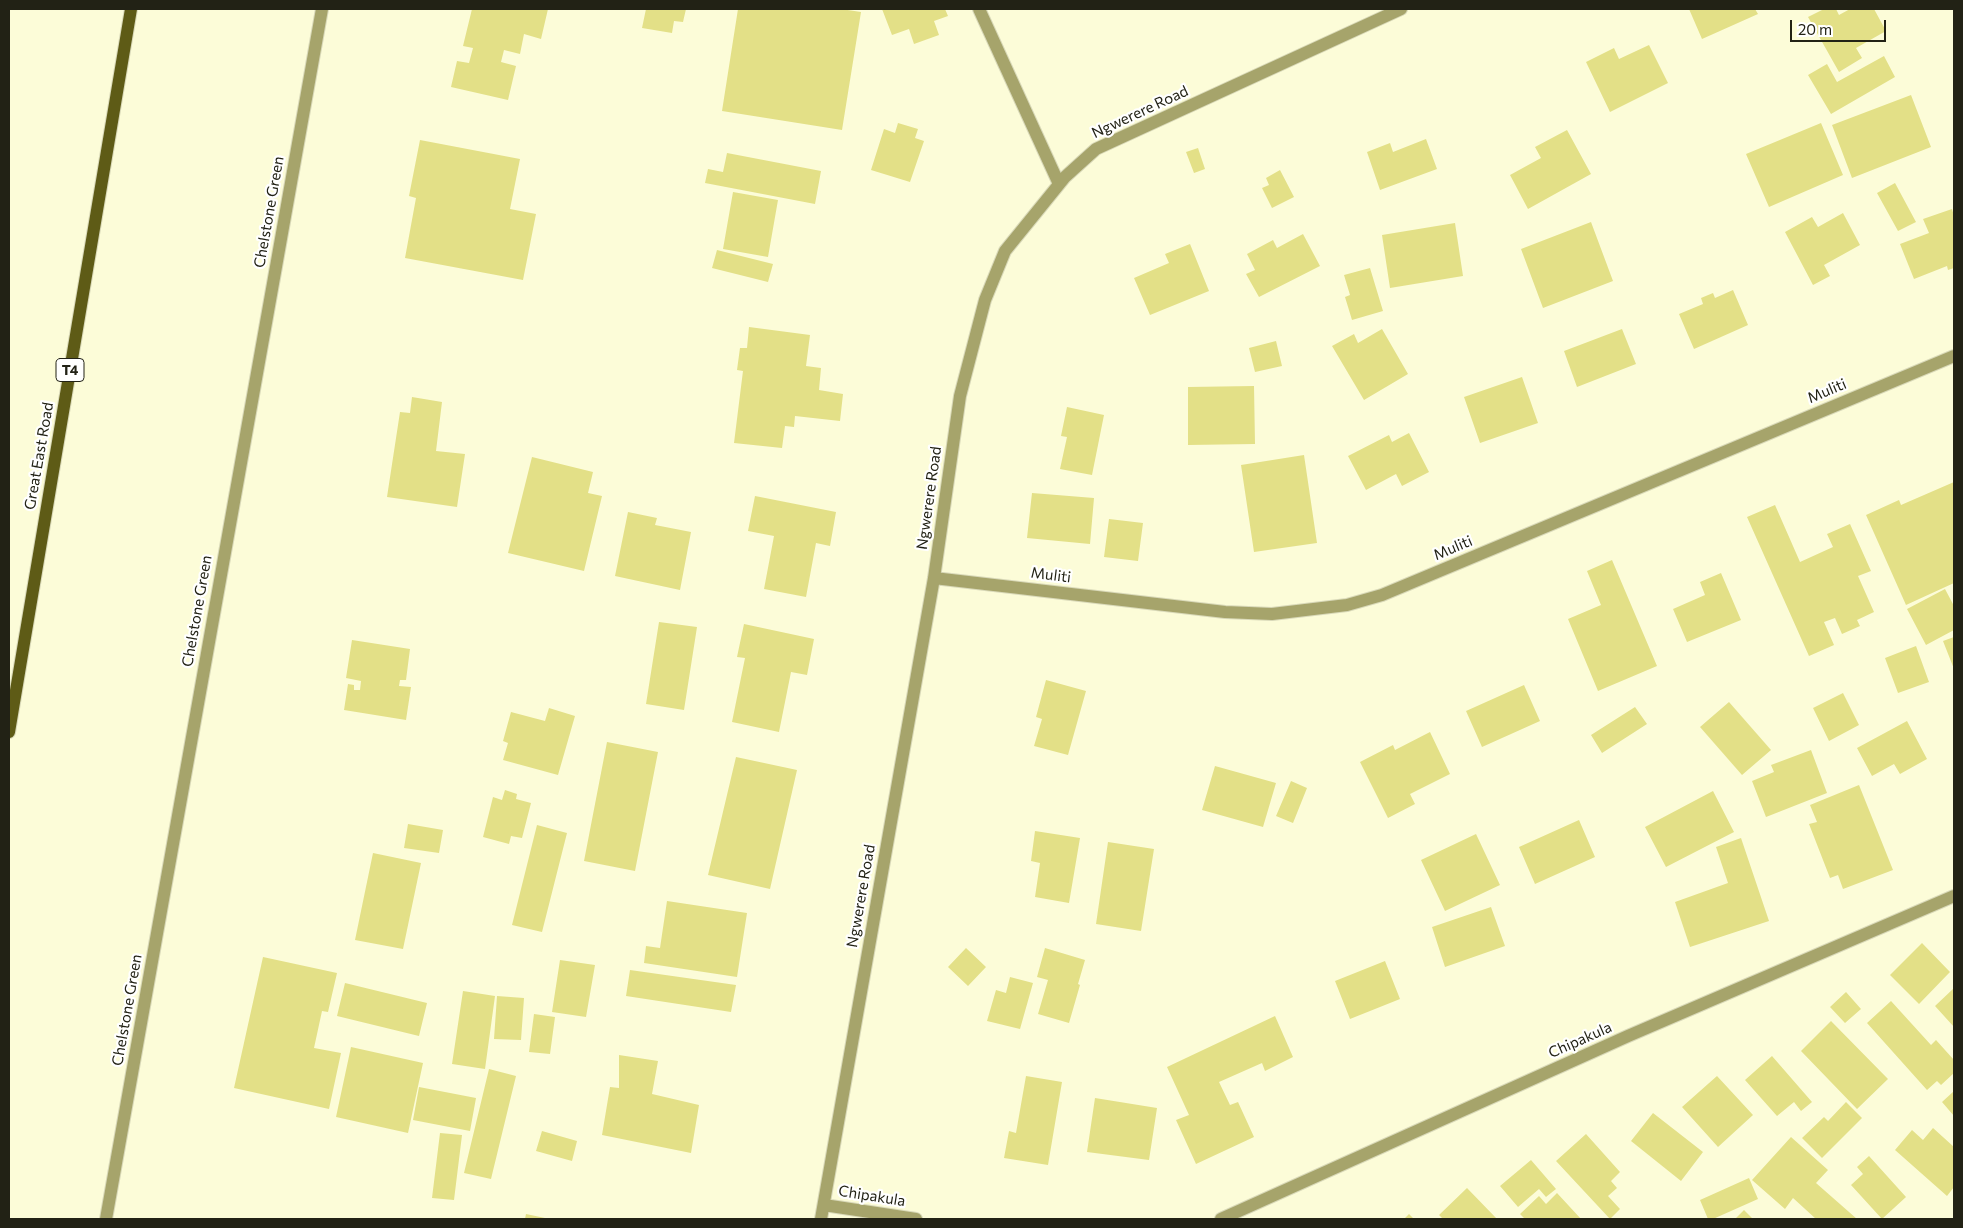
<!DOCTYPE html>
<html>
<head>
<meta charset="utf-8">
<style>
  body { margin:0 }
  #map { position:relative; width:1963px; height:1228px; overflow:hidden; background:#fcfcd8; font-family:Commissioner,sans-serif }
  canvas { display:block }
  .frame { position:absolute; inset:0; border:10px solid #222215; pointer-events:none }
  .scale { position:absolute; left:1790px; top:20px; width:96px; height:22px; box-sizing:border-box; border:2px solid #222215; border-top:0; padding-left:6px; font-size:15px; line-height:18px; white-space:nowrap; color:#222215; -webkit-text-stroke:4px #fff; paint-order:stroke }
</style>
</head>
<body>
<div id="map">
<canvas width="1963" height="1228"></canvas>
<div class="frame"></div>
<div class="scale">20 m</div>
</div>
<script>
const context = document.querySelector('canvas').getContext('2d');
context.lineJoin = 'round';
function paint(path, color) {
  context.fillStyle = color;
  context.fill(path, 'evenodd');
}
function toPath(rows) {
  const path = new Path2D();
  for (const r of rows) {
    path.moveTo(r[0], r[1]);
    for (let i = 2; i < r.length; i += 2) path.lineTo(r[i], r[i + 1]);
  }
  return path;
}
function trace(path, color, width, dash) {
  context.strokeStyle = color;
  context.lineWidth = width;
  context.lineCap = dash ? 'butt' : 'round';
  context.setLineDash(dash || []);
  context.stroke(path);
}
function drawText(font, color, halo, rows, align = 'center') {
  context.font = font + ' Commissioner,sans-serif';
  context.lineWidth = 4.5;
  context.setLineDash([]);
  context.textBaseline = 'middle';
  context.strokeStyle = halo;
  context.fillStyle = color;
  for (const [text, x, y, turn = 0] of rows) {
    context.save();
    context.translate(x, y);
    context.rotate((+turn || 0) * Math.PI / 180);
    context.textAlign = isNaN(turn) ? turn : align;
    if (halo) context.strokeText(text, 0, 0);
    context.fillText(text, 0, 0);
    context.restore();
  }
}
paint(toPath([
  [472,9,548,9,541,39,524,34,520,54,504,50,501,62,516,66,508,100,451,87,457,61,469,63,473,48,463,46],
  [646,9,686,9,683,22,674,21,672,33,642,28],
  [738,9,841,9,861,12,842,130,722,111],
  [882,9,945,9,948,16,934,21,939,35,914,44,909,29,892,35],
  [1689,9,1755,9,1758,14,1702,39],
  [1824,9,1836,9,1839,15,1850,9,1874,9,1886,31,1856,48,1862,58,1839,72,1808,17],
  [1649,45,1668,83,1610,112,1586,62,1614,48,1619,59],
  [1884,56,1895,77,1831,114,1808,75,1827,64,1837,82],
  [1911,95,1931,147,1852,178,1832,125],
  [898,123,918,129,915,138,924,141,910,182,871,170,884,129,895,133],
  [1821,123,1843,175,1769,207,1746,154],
  [1567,130,1591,174,1528,209,1510,175,1541,158,1535,147],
  [1426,139,1437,169,1380,190,1367,152,1390,143,1393,152],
  [420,140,520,159,510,209,536,214,523,280,405,258,416,198,409,196],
  [1198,148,1205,169,1194,173,1186,152],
  [727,153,821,171,815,204,705,183,708,169,723,172],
  [1280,170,1294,197,1272,208,1262,188,1269,185,1266,178],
  [1895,183,1916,222,1898,231,1877,193],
  [733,192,778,200,768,257,723,249],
  [1952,209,1954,216,1954,268,1948,270,1947,266,1914,279,1900,244,1929,233,1923,219],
  [1843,213,1860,245,1824,265,1830,276,1813,285,1785,232,1812,217,1818,227],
  [1591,222,1613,281,1543,308,1521,249],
  [1455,223,1463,276,1390,288,1382,235],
  [1303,234,1320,266,1259,297,1246,274,1255,270,1247,254,1273,240,1277,248],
  [1190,244,1209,291,1150,315,1134,278,1169,263,1165,254],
  [717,250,773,264,768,282,712,268],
  [1370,268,1383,311,1352,320,1345,297,1350,295,1344,275],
  [1733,290,1748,325,1694,349,1679,314,1703,304,1701,298,1713,293,1715,298],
  [749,327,810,335,806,366,821,368,819,390,843,394,840,421,795,416,794,427,785,426,782,448,734,443,743,371,737,370,740,348,747,348],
  [1382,329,1408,374,1364,400,1332,346,1354,334,1358,343],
  [1622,329,1636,364,1577,387,1564,351],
  [1276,341,1282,366,1255,372,1249,348],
  [1522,377,1538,423,1480,443,1464,397],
  [1254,386,1255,444,1188,445,1188,387],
  [412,397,442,402,436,451,465,454,457,507,387,497,400,412,410,413],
  [1067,407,1104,415,1092,475,1060,469,1067,437,1061,436],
  [1409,433,1429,472,1402,486,1396,474,1366,490,1348,456,1389,435,1392,442],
  [1304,455,1317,543,1254,552,1241,465],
  [532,457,593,472,588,493,602,496,584,571,508,553],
  [1954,482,1954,583,1906,605,1866,515,1899,500,1901,505],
  [1032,493,1094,498,1090,544,1027,538],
  [755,496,836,512,830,546,816,543,806,597,764,589,774,536,748,531],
  [1775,505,1800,562,1833,547,1827,534,1850,524,1871,571,1858,576,1874,612,1857,620,1860,626,1842,634,1835,618,1824,622,1834,645,1809,656,1747,517],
  [628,512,657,518,655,525,691,532,680,590,615,576],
  [1109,519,1143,523,1138,561,1104,557],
  [1612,560,1657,666,1598,691,1568,619,1601,605,1587,571],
  [1721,573,1741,620,1687,642,1673,609,1705,595,1700,582],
  [1945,589,1954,606,1954,630,1926,645,1907,609],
  [659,622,697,627,684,710,646,704],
  [744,624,814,639,807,675,791,672,779,732,732,722,745,658,737,657],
  [1954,637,1954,669,1943,641],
  [352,640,410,649,406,680,400,680,399,686,411,687,406,720,344,710,348,684,354,685,354,690,360,690,361,681,346,678],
  [1916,646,1929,682,1898,693,1885,658],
  [1046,680,1086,691,1068,755,1034,746,1042,719,1036,717],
  [1524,685,1540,721,1482,747,1466,711],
  [1843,693,1859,725,1829,741,1813,708],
  [1729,702,1771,750,1742,775,1700,727],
  [1635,707,1647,724,1602,753,1591,735],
  [549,708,575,716,558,775,503,760,508,743,503,741,511,712,545,721],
  [1907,721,1927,759,1900,774,1894,764,1872,776,1857,748],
  [1430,732,1450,774,1410,794,1415,804,1388,818,1360,762,1393,745,1395,750],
  [607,742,658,752,635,871,584,861],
  [1811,750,1827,793,1766,817,1752,781,1774,772,1771,765],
  [736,757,797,770,770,889,708,875],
  [1215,766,1276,783,1263,827,1202,810],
  [1291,781,1307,788,1293,823,1276,816],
  [1859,785,1893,870,1843,889,1838,875,1830,878,1809,824,1817,822,1810,805],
  [505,790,517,794,516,799,531,803,522,838,511,836,509,844,483,837,493,797,502,800],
  [1713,791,1734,832,1666,867,1645,827],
  [1579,820,1595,857,1535,884,1519,847],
  [408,824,443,830,439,853,404,848],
  [537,825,567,833,542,932,512,925],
  [1035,831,1080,838,1069,903,1035,897,1040,863,1031,861],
  [1476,834,1500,885,1445,911,1421,860],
  [1741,838,1769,921,1690,947,1675,902,1728,883,1716,847],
  [1108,842,1154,849,1141,931,1096,924],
  [373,853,421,863,403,949,355,940],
  [667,901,747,913,737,977,644,963,646,946,660,948],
  [1491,907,1505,946,1445,967,1432,927],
  [1922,943,1950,972,1919,1004,1890,975],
  [966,948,986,967,968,986,948,967],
  [1045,948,1085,960,1078,984,1080,985,1069,1023,1038,1014,1048,980,1037,977],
  [263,957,337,973,328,1012,322,1011,314,1048,341,1053,329,1109,234,1088],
  [560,960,595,965,586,1017,552,1012],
  [1385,961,1400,999,1350,1019,1335,981],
  [630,970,736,985,731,1012,626,996],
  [1010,977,1033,983,1020,1029,987,1021,996,990,1006,993],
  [345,983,427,1003,419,1036,337,1016],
  [1954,988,1954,1027,1935,1006],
  [463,991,495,996,485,1069,452,1064],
  [1846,992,1861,1009,1845,1023,1830,1007],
  [497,996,524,998,521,1040,494,1039],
  [1891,1001,1931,1045,1936,1040,1954,1060,1954,1073,1941,1085,1937,1081,1927,1090,1867,1023],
  [534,1014,555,1017,550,1054,529,1052],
  [1275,1016,1293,1057,1265,1071,1262,1063,1219,1082,1230,1105,1238,1102,1254,1137,1196,1164,1176,1120,1189,1115,1167,1067],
  [1831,1021,1888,1079,1857,1109,1801,1051],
  [351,1047,423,1063,408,1133,336,1117],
  [619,1055,658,1061,652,1094,699,1105,691,1153,602,1135,610,1087,619,1088],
  [1772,1056,1812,1102,1801,1111,1794,1102,1777,1116,1745,1080],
  [489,1069,516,1076,491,1179,464,1173],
  [1026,1076,1062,1082,1048,1165,1004,1158,1009,1131,1016,1133],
  [1717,1076,1753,1115,1718,1147,1682,1107],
  [419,1087,476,1098,470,1131,413,1120],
  [1954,1091,1954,1116,1942,1102],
  [1095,1098,1157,1108,1149,1160,1087,1152],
  [1846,1102,1862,1118,1822,1158,1802,1138,1824,1117,1828,1121],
  [1653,1113,1703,1152,1681,1181,1631,1141],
  [1933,1128,1954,1147,1954,1187,1947,1196,1895,1150,1912,1130,1923,1140],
  [542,1131,577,1141,572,1161,536,1151],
  [440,1133,462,1135,454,1200,432,1198],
  [1586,1134,1620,1172,1611,1181,1617,1188,1608,1196,1620,1209,1610,1219,1556,1161],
  [1791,1137,1828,1170,1816,1183,1857,1219,1816,1219,1793,1198,1785,1209,1752,1180],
  [1869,1156,1906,1197,1882,1219,1851,1185,1863,1174,1857,1167],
  [1531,1160,1556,1189,1546,1197,1539,1189,1518,1207,1500,1186],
  [1749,1178,1758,1199,1713,1219,1708,1219,1700,1200],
  [1467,1188,1497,1219,1443,1219,1439,1215],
  [1557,1193,1581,1219,1525,1219,1520,1214,1539,1196,1546,1204],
  [1744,1210,1753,1219,1735,1219],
  [526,1214,545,1218,545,1219,525,1219],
  [1409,1214,1414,1219,1404,1219]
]), '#e3e087');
const minor = toPath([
  [979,9,1059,184],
  [934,578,1225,612,1272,614,1347,605,1382,595,1954,356],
  [824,1205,916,1219],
  [106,1219,322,9],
  [821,1219,934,578,960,396,985,300,1005,251,1065,177,1096,149,1401,9],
  [1221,1219,1628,1036,1954,896]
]);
const major = toPath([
  [9,732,131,9]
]);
trace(minor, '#d9d9b9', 14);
trace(major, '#d9d9b9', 14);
trace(minor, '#a6a46b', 12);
trace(major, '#5e5b16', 12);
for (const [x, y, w] of [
  [70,370,28]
]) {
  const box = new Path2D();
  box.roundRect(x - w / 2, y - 11.5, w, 23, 4);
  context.fillStyle = '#fff';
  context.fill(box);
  trace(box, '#222215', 1);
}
drawText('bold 14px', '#222215', null, [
  ["T4",70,370]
]);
drawText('15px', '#222215', '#fff', [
  ["Ngwerere Road",1140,112,-25],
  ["Chelstone Green",269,212,-80],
  ["Muliti",1827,391,-23],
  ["Great East Road",39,456,-80],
  ["Ngwerere Road",929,498,-82],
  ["Muliti",1453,548,-23],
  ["Muliti",1051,575,7],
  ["Chelstone Green",197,611,-80],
  ["Ngwerere Road",861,896,-80],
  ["Chelstone Green",127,1010,-80],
  ["Chipakula",1580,1040,-24],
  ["Chipakula",872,1196,9]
]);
</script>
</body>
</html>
